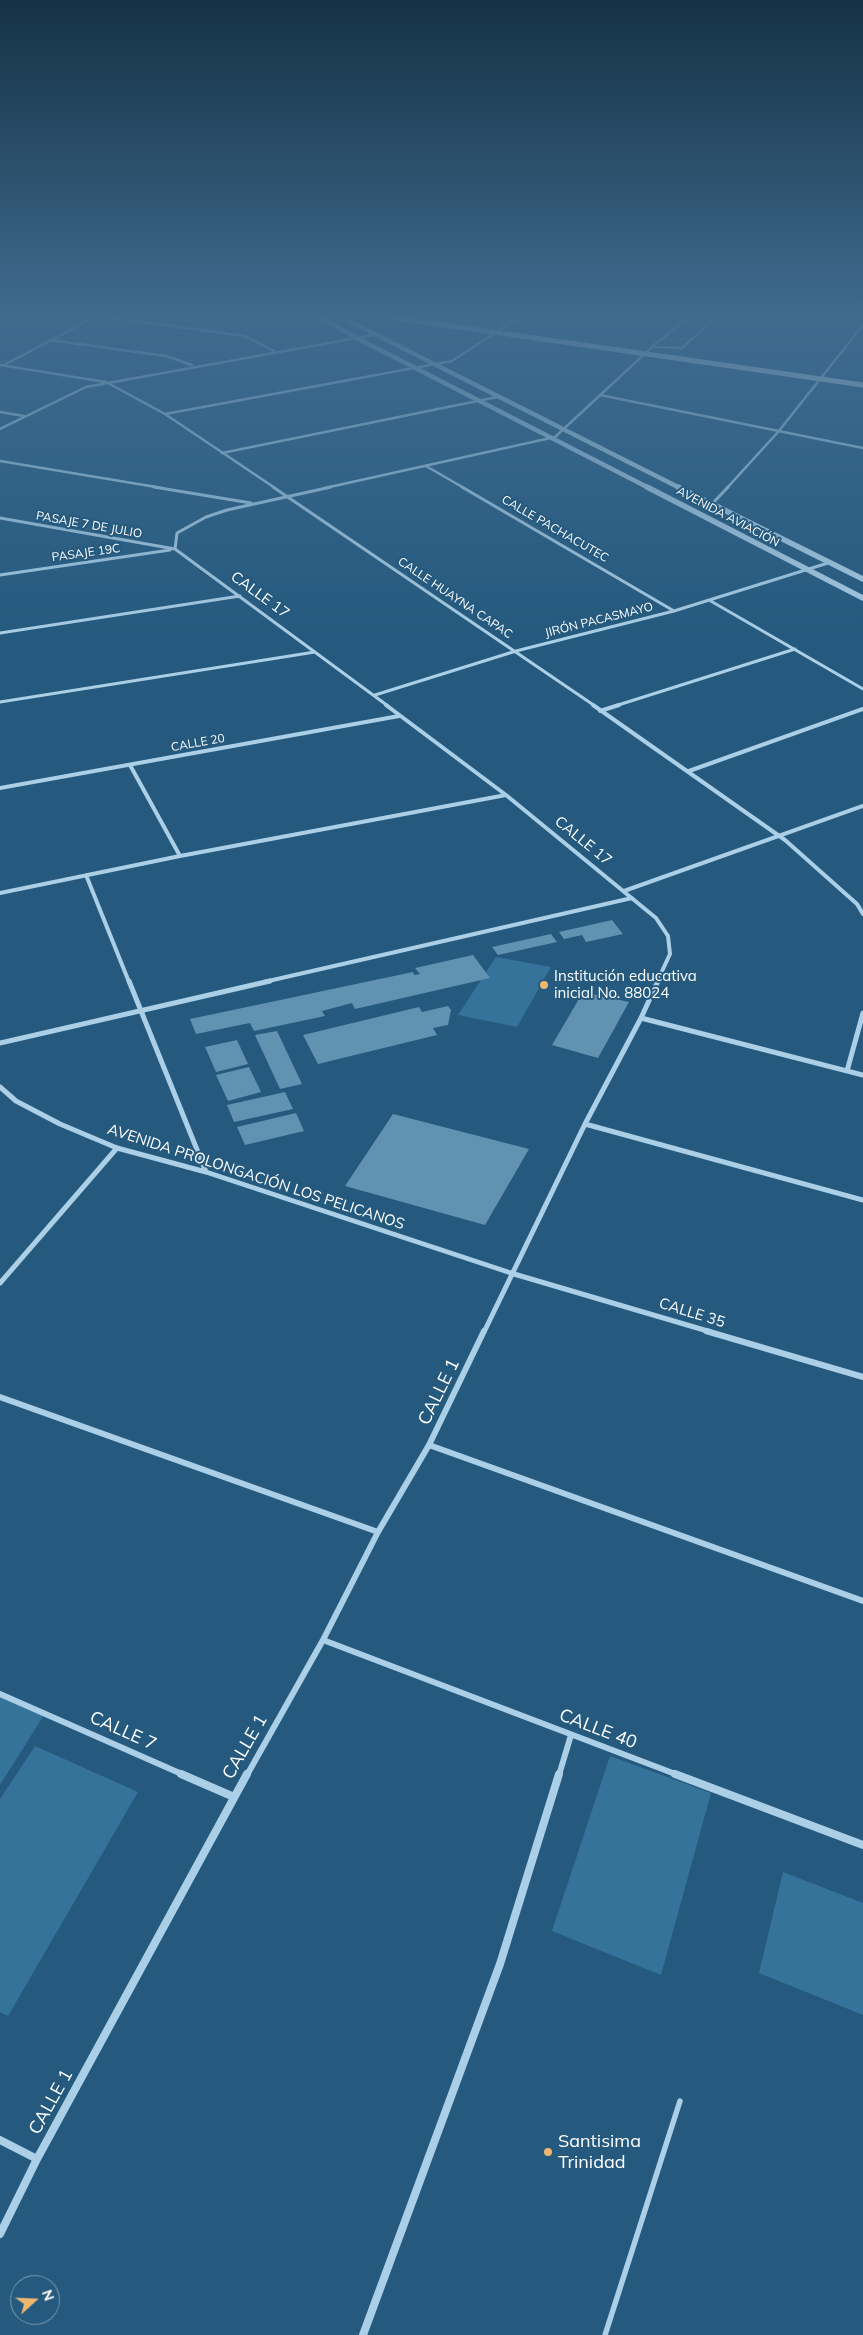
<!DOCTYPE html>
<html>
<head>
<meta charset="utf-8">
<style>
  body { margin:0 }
  #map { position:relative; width:863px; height:2335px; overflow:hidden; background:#255a7e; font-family:Mulish,sans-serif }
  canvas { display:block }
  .north { position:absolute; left:10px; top:2275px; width:50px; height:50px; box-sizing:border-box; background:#255a7e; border:1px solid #7c9cb2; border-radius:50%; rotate:70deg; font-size:14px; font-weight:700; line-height:20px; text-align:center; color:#fff }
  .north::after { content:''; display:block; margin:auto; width:18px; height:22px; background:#efb66f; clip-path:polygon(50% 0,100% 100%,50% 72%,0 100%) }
</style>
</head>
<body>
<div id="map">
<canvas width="863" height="2335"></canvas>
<div class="north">N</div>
</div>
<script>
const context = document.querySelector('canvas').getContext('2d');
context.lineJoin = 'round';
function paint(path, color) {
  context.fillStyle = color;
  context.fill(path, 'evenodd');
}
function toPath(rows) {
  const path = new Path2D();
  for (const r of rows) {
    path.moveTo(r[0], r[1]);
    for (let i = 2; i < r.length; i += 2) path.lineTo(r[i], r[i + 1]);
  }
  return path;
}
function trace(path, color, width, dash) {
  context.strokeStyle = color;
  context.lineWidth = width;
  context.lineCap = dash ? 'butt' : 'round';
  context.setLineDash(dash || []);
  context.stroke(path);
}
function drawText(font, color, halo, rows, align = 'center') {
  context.font = font + ' Mulish,sans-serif';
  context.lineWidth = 4;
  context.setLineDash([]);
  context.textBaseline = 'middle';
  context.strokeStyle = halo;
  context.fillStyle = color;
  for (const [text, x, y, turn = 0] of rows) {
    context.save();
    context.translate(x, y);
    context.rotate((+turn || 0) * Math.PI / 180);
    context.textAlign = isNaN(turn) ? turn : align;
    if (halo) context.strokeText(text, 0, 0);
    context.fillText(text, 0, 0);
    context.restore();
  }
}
paint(toPath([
  [496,957,551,967,517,1027,458,1015],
  [0,1696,44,1715,0,1785],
  [35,1746,138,1792,8,2016,0,2012,0,1799],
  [610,1756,711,1793,661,1975,552,1931],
  [783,1872,863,1903,863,2015,759,1973]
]), '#35739a');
paint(toPath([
  [612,920,623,934,586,942,582,935,564,939,559,932],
  [551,934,557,942,498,955,492,947],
  [473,955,490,978,355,1009,352,1003,322,1011,325,1016,254,1031,250,1023,196,1034,190,1019,413,972,414,975,420,974,415,968],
  [583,992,629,1002,598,1058,552,1045],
  [448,1006,451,1010,448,1025,433,1028,437,1035,318,1064,303,1035,419,1007,422,1012],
  [277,1031,302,1084,280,1089,255,1035],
  [237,1040,248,1064,216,1072,205,1047],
  [249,1067,261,1092,228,1101,216,1075],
  [285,1092,293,1109,234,1122,227,1105],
  [296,1113,304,1131,245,1145,237,1127],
  [393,1114,529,1149,485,1225,345,1186]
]), '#6192b1');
trace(toPath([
  [652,347,682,348,719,315]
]), '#abcfe6', 2);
trace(toPath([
  [605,2335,680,2101]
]), '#abcfe6', 5.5);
trace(toPath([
  [97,316,245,336,274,351],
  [50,340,166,356,192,365],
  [0,365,106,382,165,414,275,488],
  [4,365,99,315],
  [600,395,863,448],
  [0,412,24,416],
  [165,414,452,361,522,315],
  [0,429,86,387,373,335],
  [222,453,497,397],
  [0,461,162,488],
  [426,466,464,488],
  [325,488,555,437,652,347,691,315],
  [727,488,778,432,863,325]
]), '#abcfe6', 2.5);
trace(toPath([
  [154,487,251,503],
  [273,487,595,706],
  [462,487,674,611],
  [712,504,728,487],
  [0,518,175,549,388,706],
  [175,549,177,533,206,517,227,510,331,487],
  [0,575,170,550],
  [709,600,863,689],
  [0,633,240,596],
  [375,695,516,651,674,611,828,563],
  [0,702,315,652],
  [615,706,795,649]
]), '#abcfe6', 3);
trace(toPath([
  [386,705,506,795,656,918,668,936,670,954,657,982],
  [593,705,785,840,857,904,863,914],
  [600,711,619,705],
  [130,765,180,856],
  [689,771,863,709],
  [0,788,399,716],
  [86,875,129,982],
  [624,891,863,806],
  [0,893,180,856,506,795],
  [264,982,632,898]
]), '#abcfe6', 4);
trace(toPath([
  [129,981,206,1172],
  [641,1018,863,1075],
  [0,1043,270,981],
  [847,1071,863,1013],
  [0,1087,16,1101,60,1124,117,1148,206,1172,514,1274,711,1332],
  [585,1124,863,1200],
  [0,1283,117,1148],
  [484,1332,585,1124,641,1018,658,981]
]), '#abcfe6', 5);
trace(toPath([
  [706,1331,863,1377],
  [0,1397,378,1532],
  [429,1445,863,1601],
  [323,1640,678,1775],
  [0,1694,184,1775],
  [247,1775,323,1640,378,1532,429,1445,484,1331],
  [559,1775,571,1735]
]), '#abcfe6', 6);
trace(toPath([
  [181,1774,234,1797],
  [675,1774,863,1845],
  [0,2140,37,2159],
  [0,2234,37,2159,247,1774],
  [363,2335,500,1964,559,1774]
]), '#abcfe6', 8);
trace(toPath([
  [317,315,357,338,649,488],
  [337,315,680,488]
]), '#abcfe6', 4.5);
trace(toPath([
  [647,487,863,598],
  [678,487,863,579]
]), '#abcfe6', 5.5);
trace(toPath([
  [375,315,863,385]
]), '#d4e8f5', 5);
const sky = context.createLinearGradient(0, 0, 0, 642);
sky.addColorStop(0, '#143245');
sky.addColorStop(0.49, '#406b8f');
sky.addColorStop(1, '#406b8f00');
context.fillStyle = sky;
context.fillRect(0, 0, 863, 642);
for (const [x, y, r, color] of [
  [544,985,5,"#efb66f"],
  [548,2152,5,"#efb66f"]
]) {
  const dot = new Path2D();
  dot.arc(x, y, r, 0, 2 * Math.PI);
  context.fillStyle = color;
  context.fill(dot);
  trace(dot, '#255a7e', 2);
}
drawText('12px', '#fff', '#255a7e', [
  ["AVENIDA AVIACIÓN",728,517,28],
  ["PASAJE 7 DE JULIO",89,525,10],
  ["CALLE PACHACUTEC",555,529,30],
  ["PASAJE 19C",86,553,-8],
  ["CALLE HUAYNA CAPAC",455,598,34],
  ["JIRÓN PACASMAYO",599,620,-14],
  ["CALLE 20",198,743,-10]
]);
drawText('15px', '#fff', '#255a7e', [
  ["CALLE 17",260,595,36],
  ["CALLE 17",583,841,39],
  ["AVENIDA PROLONGACIÓN LOS PELICANOS",256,1177,18],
  ["CALLE 35",692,1313,17]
]);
drawText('15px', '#fff', '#255a7e', [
  ["Institución educativa",554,976],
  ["inicial No. 88024",554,993]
], 'left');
drawText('18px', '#fff', '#255a7e', [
  ["CALLE 1",439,1392,-64],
  ["CALLE 40",598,1729,21],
  ["CALLE 7",123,1731,24],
  ["CALLE 1",245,1747,-60],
  ["CALLE 1",51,2102,-61]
]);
drawText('18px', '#fff', '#255a7e', [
  ["Santisima",558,2142],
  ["Trinidad",558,2163]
], 'left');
</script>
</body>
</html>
